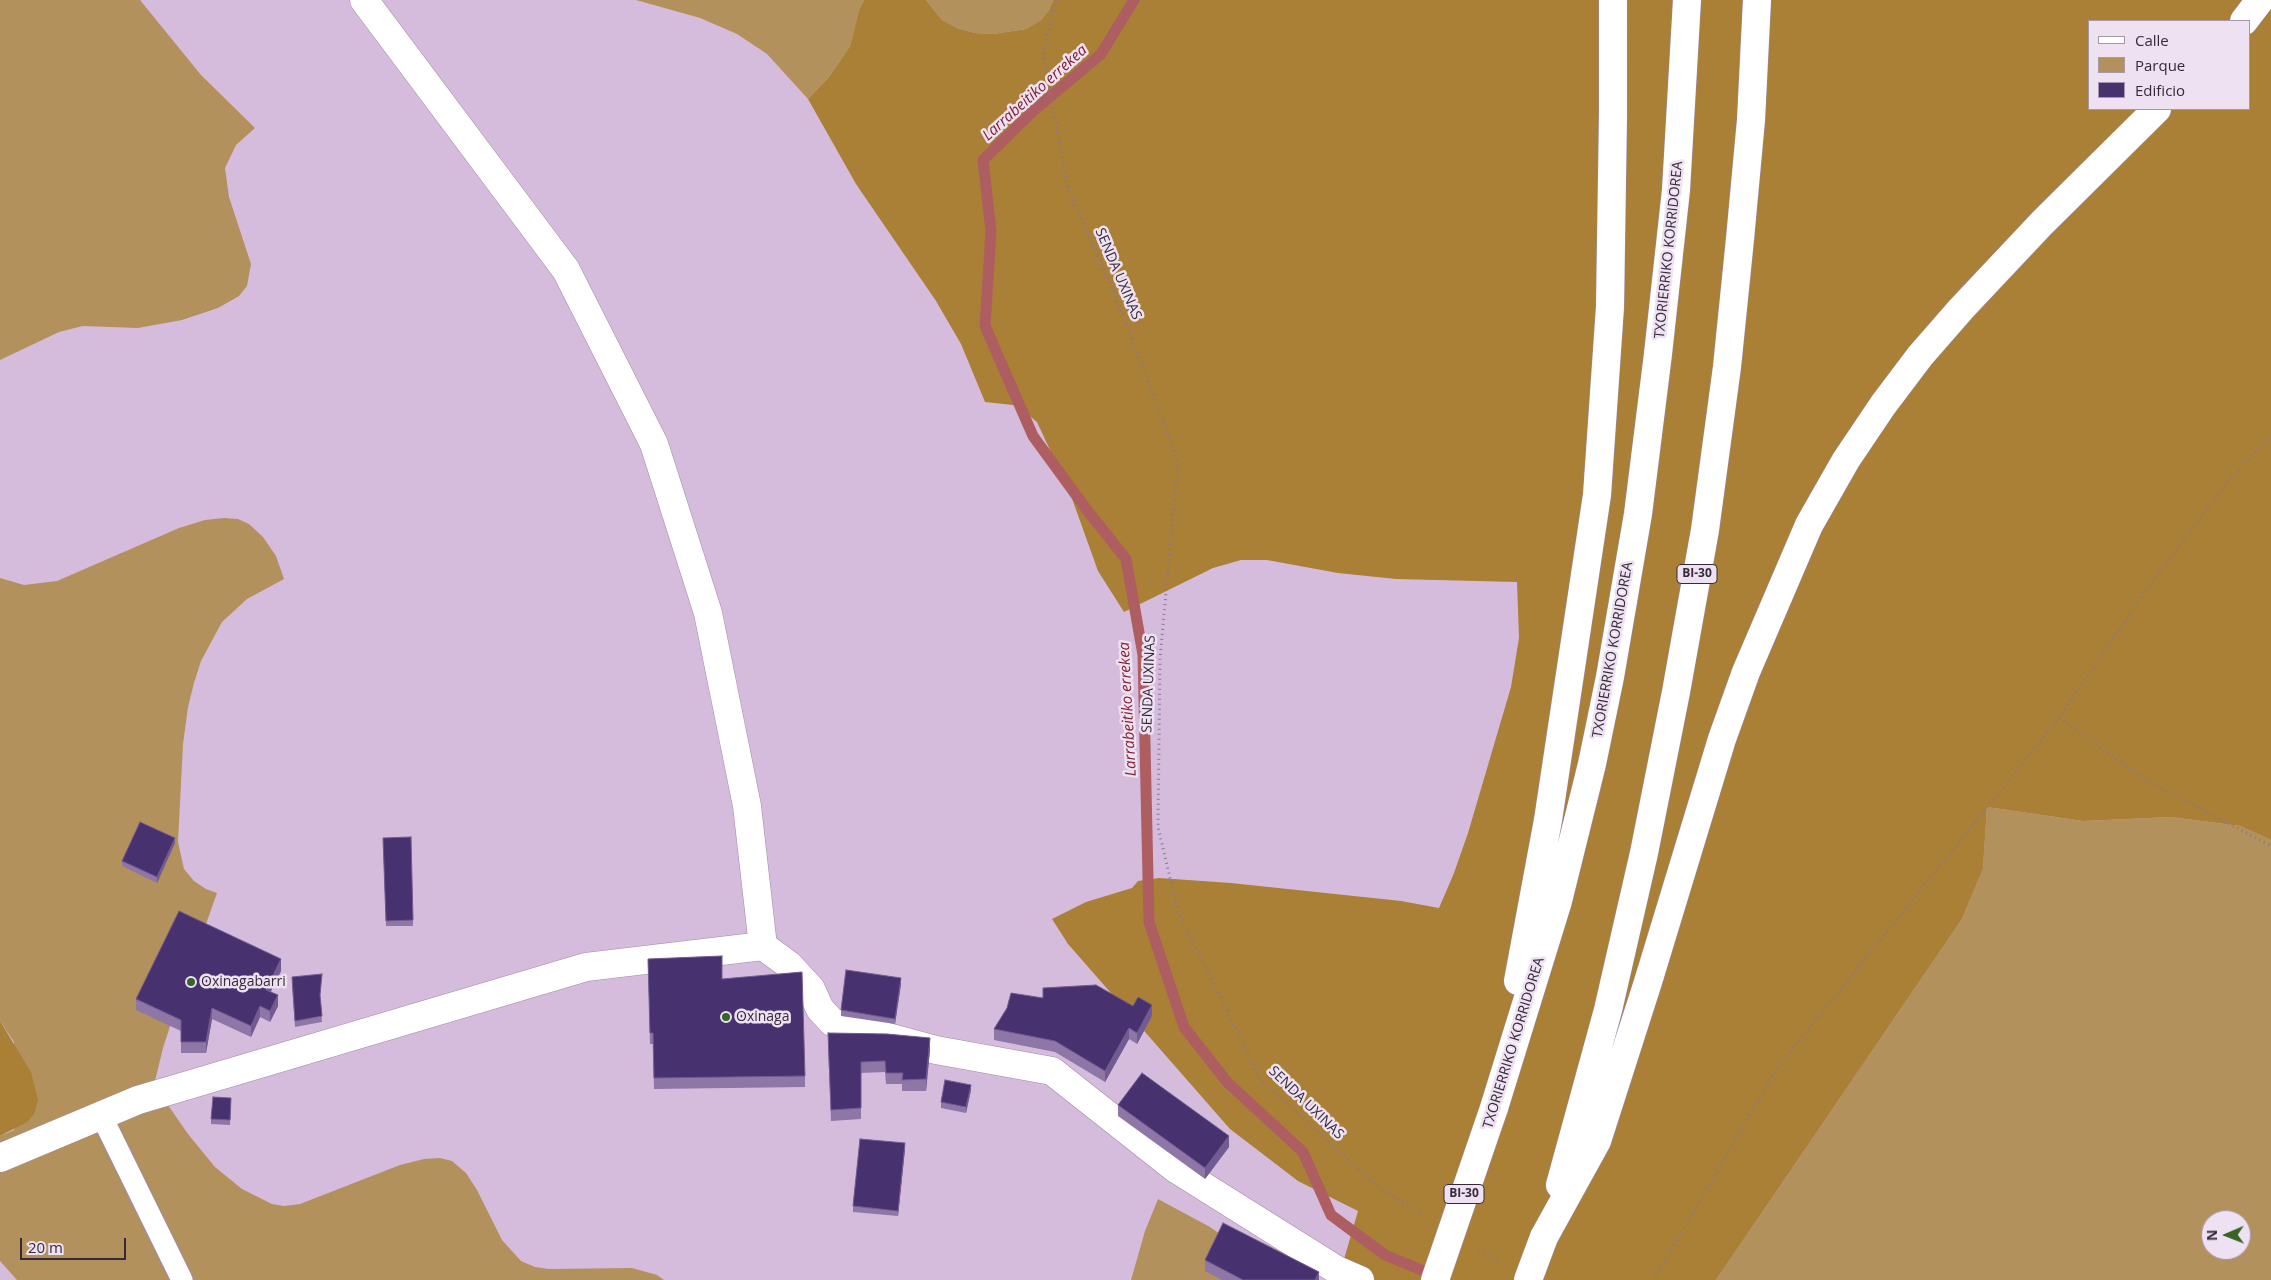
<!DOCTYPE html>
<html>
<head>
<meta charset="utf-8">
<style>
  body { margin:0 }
  #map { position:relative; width:2271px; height:1280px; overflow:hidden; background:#d5bcdd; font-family:"Open Sans",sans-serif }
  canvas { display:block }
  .legend { position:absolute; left:2088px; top:20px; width:162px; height:90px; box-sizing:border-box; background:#eee1f2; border:1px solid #a498a8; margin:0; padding:6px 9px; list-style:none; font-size:15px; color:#352b38 }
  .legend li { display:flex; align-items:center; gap:10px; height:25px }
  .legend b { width:25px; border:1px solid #a498a8 }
  .north { position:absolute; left:2201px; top:1210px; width:50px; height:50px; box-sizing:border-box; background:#eee1f2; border:1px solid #a498a8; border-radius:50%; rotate:269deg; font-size:14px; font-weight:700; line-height:20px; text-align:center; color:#352b38 }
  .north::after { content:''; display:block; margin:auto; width:18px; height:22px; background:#366524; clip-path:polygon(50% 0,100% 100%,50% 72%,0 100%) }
  .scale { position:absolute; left:20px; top:1238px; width:106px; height:22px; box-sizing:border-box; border:2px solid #352b38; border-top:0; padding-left:6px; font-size:15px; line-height:18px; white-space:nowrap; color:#352b38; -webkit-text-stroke:4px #eee1f2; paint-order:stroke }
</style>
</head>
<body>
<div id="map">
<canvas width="2271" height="1280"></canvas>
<ul class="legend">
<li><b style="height:6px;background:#fff"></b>Calle</li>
<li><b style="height:14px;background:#b3915c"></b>Parque</li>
<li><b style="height:14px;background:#48316f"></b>Edificio</li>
</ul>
<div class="north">N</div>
<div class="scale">20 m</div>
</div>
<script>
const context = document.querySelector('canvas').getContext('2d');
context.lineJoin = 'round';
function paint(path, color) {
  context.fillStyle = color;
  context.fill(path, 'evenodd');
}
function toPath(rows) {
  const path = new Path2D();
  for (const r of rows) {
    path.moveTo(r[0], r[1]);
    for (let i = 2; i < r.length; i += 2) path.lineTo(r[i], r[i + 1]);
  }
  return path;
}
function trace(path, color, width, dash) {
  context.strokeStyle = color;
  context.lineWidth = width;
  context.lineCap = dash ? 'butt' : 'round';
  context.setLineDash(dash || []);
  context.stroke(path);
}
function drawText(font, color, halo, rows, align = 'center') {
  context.font = font + ' "Open Sans",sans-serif';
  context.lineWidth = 5;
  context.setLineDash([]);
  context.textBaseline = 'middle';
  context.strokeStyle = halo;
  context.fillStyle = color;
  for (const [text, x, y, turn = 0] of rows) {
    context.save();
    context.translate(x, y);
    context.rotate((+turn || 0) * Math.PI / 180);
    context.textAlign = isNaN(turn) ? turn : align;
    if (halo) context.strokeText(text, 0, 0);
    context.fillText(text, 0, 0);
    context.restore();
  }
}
paint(toPath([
  [0,0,140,0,201,75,255,128,236,145,225,168,229,197,251,264,247,286,239,296,218,308,182,320,138,328,83,326,59,332,0,360],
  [636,0,864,0,859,10,850,46,829,77,808,99,767,54,737,34,700,18],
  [926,0,1053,0,1049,10,1041,20,1026,29,993,34,975,33,957,28,942,20],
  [224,518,238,519,249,524,263,537,276,556,284,579,247,599,222,622,201,661,194,683,188,707,183,744,178,842,184,869,194,881,206,889,217,893,173,1017,163,1048,154,1085,188,1134,215,1167,242,1189,272,1204,284,1206,300,1204,400,1165,424,1159,440,1158,452,1161,466,1173,477,1190,502,1240,521,1261,535,1267,549,1269,632,1268,657,1275,664,1280,17,1280,0,1261,0,1136,14,1130,14,1042,0,1021,0,578,24,585,57,581,179,528,205,520],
  [1987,807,2083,821,2171,817,2240,826,2271,840,2271,1280,1716,1280,1962,919,1983,867],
  [2211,1220,2241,1220,2241,1250,2211,1250],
  [1158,1199,1210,1227,1249,1254,1319,1280,1131,1280,1145,1231]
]), '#b3915c');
paint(toPath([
  [864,0,926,0,942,20,957,28,975,33,993,34,1026,29,1041,20,1049,10,1053,0,2271,0,2271,840,2240,826,2171,817,2083,821,1987,807,1983,868,1962,919,1716,1280,1338,1280,1358,1211,1298,1181,1230,1129,1068,944,1052,919,1086,902,1132,888,1138,881,1159,878,1231,883,1401,901,1439,908,1454,873,1468,833,1511,687,1519,638,1517,582,1396,579,1338,573,1267,560,1241,560,1213,568,1124,612,1098,571,1070,493,1037,422,1026,413,1013,405,985,402,961,344,936,301,856,184,808,99,829,77,850,46,859,10],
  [2090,21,2250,21,2250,109,2090,109],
  [0,1021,31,1072,38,1100,34,1114,27,1122,0,1136]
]), '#aa7f36');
trace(toPath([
  [1134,0,1101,54,1033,111,983,160,991,231,985,326,1033,436,1087,510,1126,559,1143,655,1149,922,1184,1027,1227,1082,1303,1152,1331,1215,1385,1255,1436,1276]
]), '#ae5e61', 11);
const lane = toPath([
  [101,1115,182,1280]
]);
const street = toPath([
  [364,0,566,270,654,444,708,613,747,806,763,946,789,965,811,989,820,1009,832,1022,936,1050,1052,1071,1176,1169,1337,1270,1360,1280],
  [0,1158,138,1100,586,967,763,946]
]);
const highway = toPath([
  [2244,21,2260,0],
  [1518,981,1548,820,1597,495,1610,307,1613,115,1613,0],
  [1494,1108,1558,901,1592,764,1610,677,1638,514,1658,354,1676,190,1687,0],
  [1560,1185,1608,1010,1644,853,1676,692,1705,530,1727,367,1740,239,1751,120,1757,0],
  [1544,1237,1597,1141,1648,982,1722,739,1746,672,1809,525,1846,460,1883,405,1920,356,1961,309,2042,223,2157,109]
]);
trace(lane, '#a089a8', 23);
trace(street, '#a089a8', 29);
trace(highway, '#a089a8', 29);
trace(toPath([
  [1056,0,1043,52,1067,185,1123,315,1178,460,1160,659,1158,827,1178,912,1261,1080,1376,1185,1423,1215],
  [2059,718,2146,780,2271,846],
  [1479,1251,1499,1262],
  [1654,1280,1777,1068,2059,718,2142,596,2229,480,2271,436]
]), '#89778f', 3, [1, 4]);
trace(lane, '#fff', 21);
trace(street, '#fff', 28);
trace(highway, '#fff', 28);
const highwayBridge = toPath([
  [1435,1280,1494,1108],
  [1528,1280,1544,1237]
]);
trace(highwayBridge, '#a089a8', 29, []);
trace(highwayBridge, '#fff', 28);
paint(toPath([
  [383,838,413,920,413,926,386,926],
  [175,843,157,883,122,866,122,861],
  [648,959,722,979,805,1076,805,1087,654,1089,653,1044,650,1044],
  [281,971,271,991,278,1006,270,1022,260,1017,251,1037,212,1019,206,1053,181,1053,181,1031,136,1010,136,999],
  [292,983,320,998,322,1022,295,1027],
  [901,984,895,1024,841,1016,841,1010],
  [1152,1016,1137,1044,1129,1039,1105,1082,1055,1052,994,1040,994,1029],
  [828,1044,930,1050,926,1091,902,1091,902,1084,886,1084,885,1072,861,1073,861,1119,831,1121],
  [971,1090,966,1113,941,1108,941,1102],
  [231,1103,230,1125,211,1124,211,1119],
  [1118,1105,1229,1147,1205,1179,1118,1116],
  [905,1149,898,1216,853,1212,853,1206],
  [1205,1260,1319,1280,1222,1280,1205,1271]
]), '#8e76a6');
paint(toPath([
  [175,838,175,843,157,883,157,877],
  [281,959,281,971,266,1001,266,990],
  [901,978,901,984,895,1024,895,1019],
  [278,995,278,1006,270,1022,270,1011],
  [1152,1005,1152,1016,1137,1044,1137,1033],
  [260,1006,260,1017,251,1037,251,1026],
  [212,1008,212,1019,206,1053,206,1042],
  [1129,1028,1129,1039,1105,1082,1105,1071],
  [930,1038,930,1050,926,1091,926,1079],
  [971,1085,971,1090,966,1113,966,1107],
  [1229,1136,1229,1147,1205,1179,1205,1168],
  [905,1143,905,1149,898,1216,898,1211],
  [1319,1272,1319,1280,1315,1280]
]), '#725b90');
const building = toPath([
  [140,822,175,838,157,877,122,861,140,822],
  [411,837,413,920,386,921,383,838,411,837],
  [179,911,281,959,266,990,278,995,270,1011,260,1006,251,1026,212,1008,206,1042,181,1042,181,1020,136,999,179,911],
  [722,956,722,979,802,972,805,1076,654,1078,653,1033,650,1033,648,959,722,956],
  [846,970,901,978,895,1019,841,1010,846,970],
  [322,974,320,995,322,1016,295,1021,292,977,322,974],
  [1096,985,1133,1006,1138,997,1152,1005,1137,1033,1129,1028,1105,1071,1055,1041,994,1029,1007,1008,1011,993,1043,998,1043,988,1096,985],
  [828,1033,887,1034,930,1038,926,1079,902,1080,903,1073,886,1073,885,1061,861,1062,861,1108,831,1110,828,1033],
  [1142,1073,1229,1136,1205,1168,1118,1105,1142,1073],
  [945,1080,971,1085,966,1107,941,1102,945,1080],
  [213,1097,231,1098,230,1120,211,1119,213,1097],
  [860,1139,905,1143,898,1211,853,1206,860,1139],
  [1223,1223,1319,1272,1315,1280,1243,1280,1205,1260,1223,1223]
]);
paint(building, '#48316f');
trace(building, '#725b90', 1);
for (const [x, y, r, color] of [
  [191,982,5,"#366524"],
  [726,1017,5,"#366524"]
]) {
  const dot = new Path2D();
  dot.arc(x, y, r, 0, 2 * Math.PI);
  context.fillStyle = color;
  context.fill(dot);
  trace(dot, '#eee1f2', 2);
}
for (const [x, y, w] of [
  [1697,574,40],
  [1464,1194,40]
]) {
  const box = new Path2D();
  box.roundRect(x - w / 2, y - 9.5, w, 19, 4);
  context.fillStyle = '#eee1f2';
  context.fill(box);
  trace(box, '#352b38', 1);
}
drawText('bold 12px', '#352b38', null, [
  ["BI-30",1697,574],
  ["BI-30",1464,1194]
]);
drawText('14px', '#352b38', '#eee1f2', [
  ["TXORIERRIKO KORRIDOREA",1669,250,-84],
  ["SENDA UXINAS",1118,274,67],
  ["TXORIERRIKO KORRIDOREA",1613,650,-80],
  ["SENDA UXINAS",1149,684,-88],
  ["TXORIERRIKO KORRIDOREA",1514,1043,-73],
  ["SENDA UXINAS",1306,1103,44]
]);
drawText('14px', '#352b38', '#eee1f2', [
  ["Oxinagabarri",201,982],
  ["Oxinaga",736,1017]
], 'left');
drawText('italic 15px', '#7e1a29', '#eee1f2', [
  ["Larrabeitiko errekea",1035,93,-42],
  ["Larrabeitiko errekea",1128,709,-93]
]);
</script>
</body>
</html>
